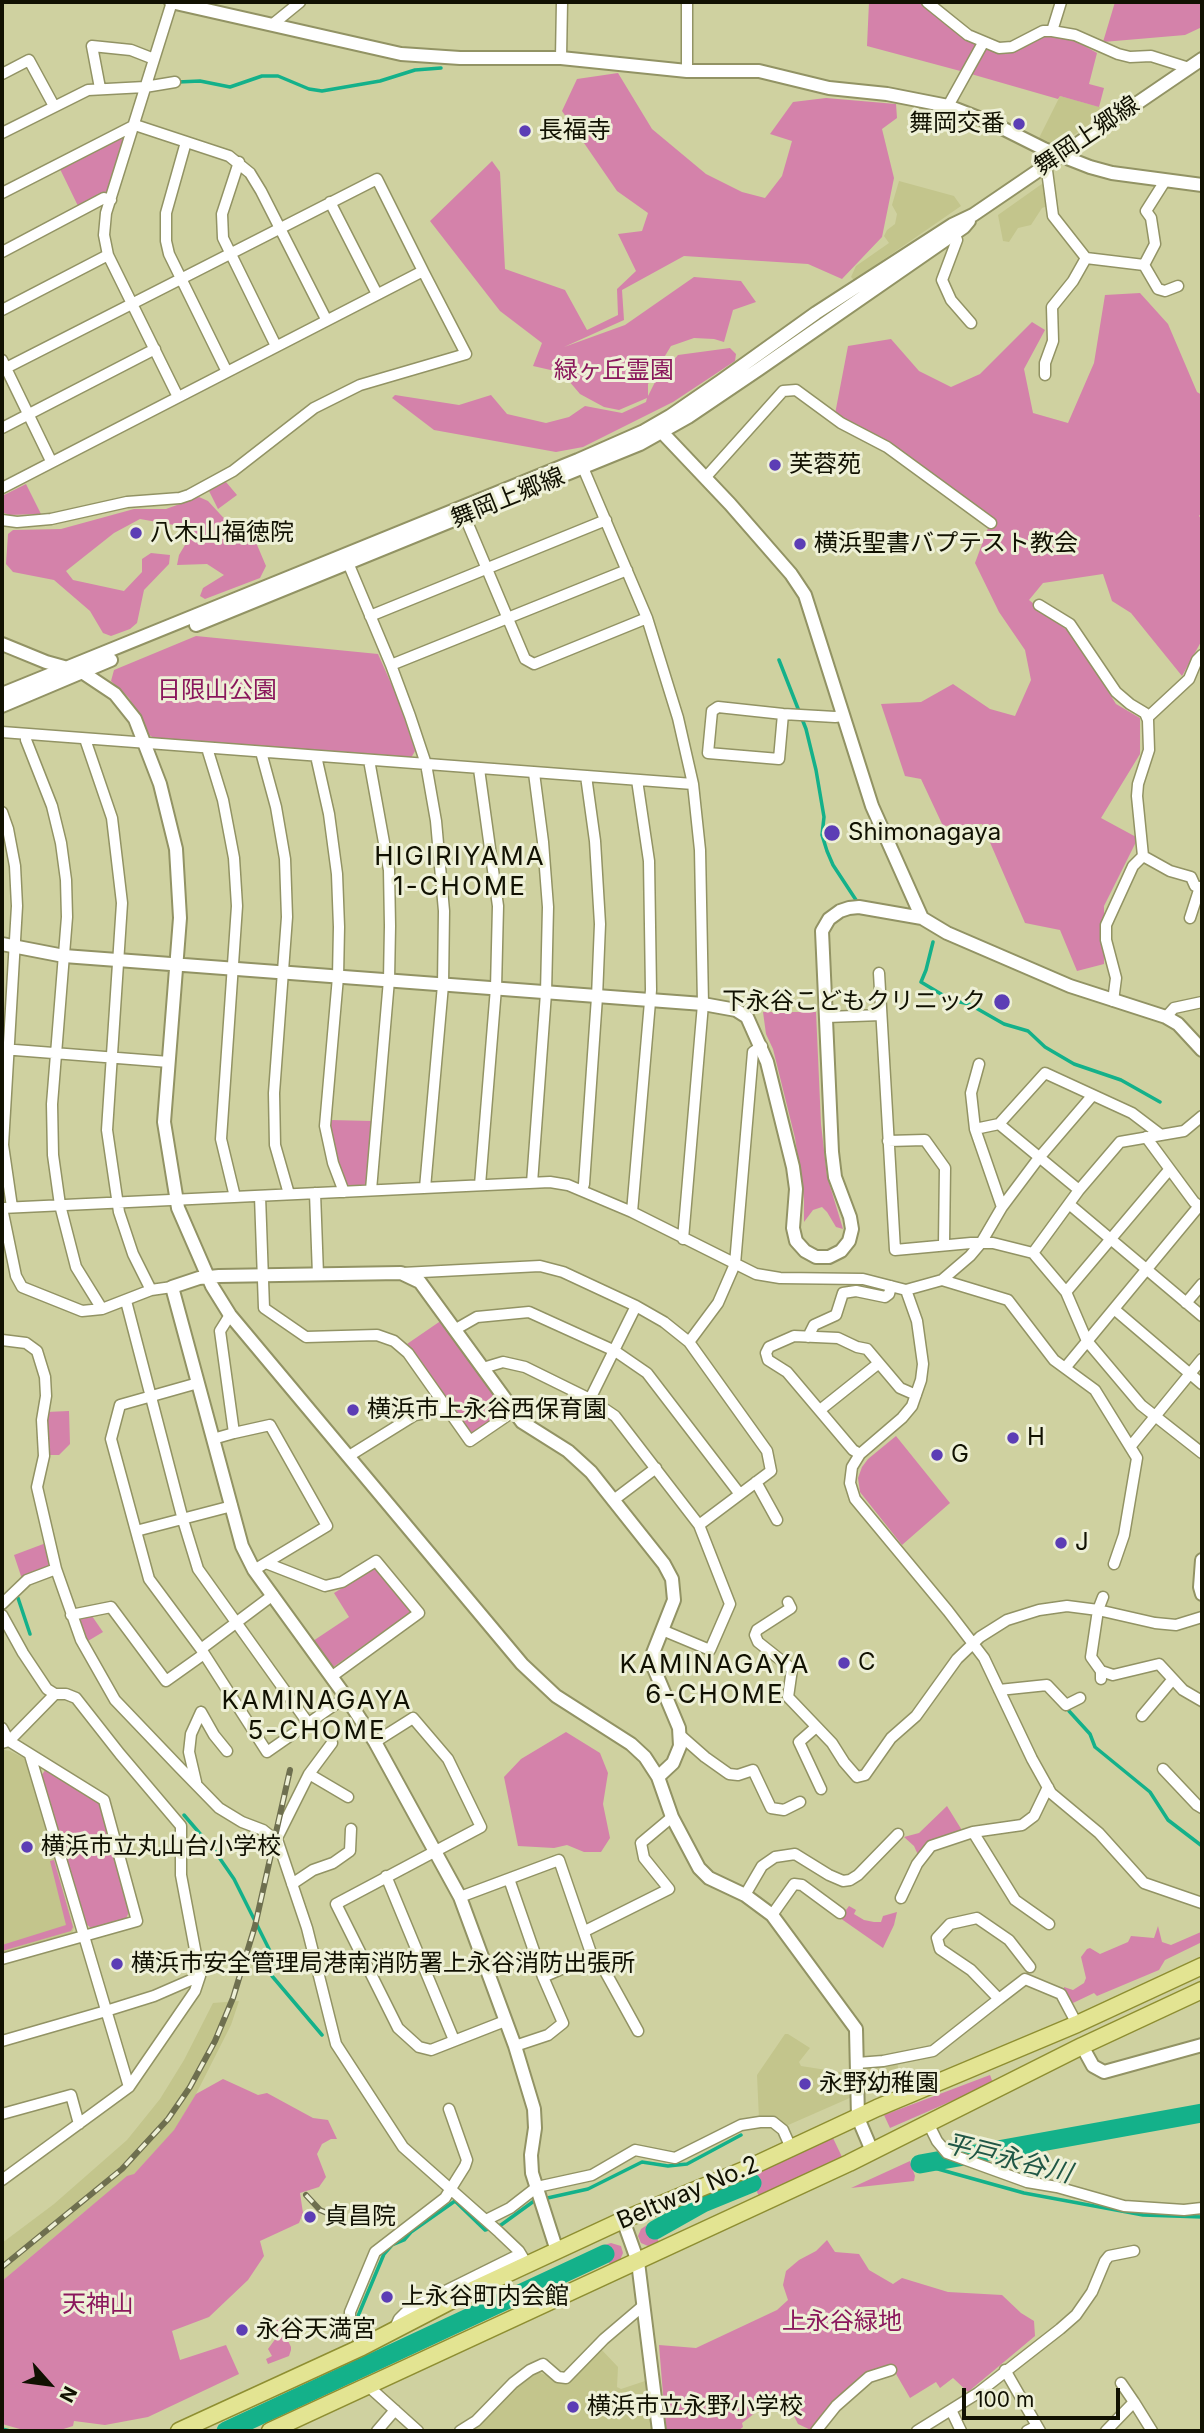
<!DOCTYPE html>
<html>
<head>
<meta charset="utf-8">
<style>
  body { margin:0 }
  #map { position:relative; width:1204px; height:2433px; overflow:hidden; background:#cfd1a0; font-family:Inter,sans-serif }
  canvas { display:block }
  .frame { position:absolute; inset:0; border:4px solid #111102; pointer-events:none }
  .north { position:absolute; left:14px; top:2349px; width:70px; height:70px; -webkit-text-stroke:5px #eef0d7; paint-order:stroke; rotate:118deg; font-size:19px; font-weight:700; line-height:28px; text-align:center; color:#111102 }
  .north::after { content:''; display:block; margin:auto; width:24px; height:32px; background:#111102; clip-path:polygon(50% 0,100% 100%,50% 72%,0 100%) }
  .scale { position:absolute; left:962px; top:2388px; width:158px; height:32px; box-sizing:border-box; border:4px solid #111102; border-top:0; padding-left:9px; font-size:21px; line-height:24px; white-space:nowrap; color:#111102; -webkit-text-stroke:5px #eef0d7; paint-order:stroke }
</style>
</head>
<body>
<div id="map">
<canvas width="1204" height="2433"></canvas>
<div class="frame"></div>
<div class="north">N</div>
<div class="scale">100 m</div>
</div>
<script>
const context = document.querySelector('canvas').getContext('2d');
context.lineJoin = 'round';
function paint(path, color) {
  context.fillStyle = color;
  context.fill(path, 'evenodd');
}
function toPath(rows) {
  const path = new Path2D();
  for (const r of rows) {
    path.moveTo(r[0], r[1]);
    for (let i = 2; i < r.length; i += 2) path.lineTo(r[i], r[i + 1]);
  }
  return path;
}
function trace(path, color, width, dash) {
  context.strokeStyle = color;
  context.lineWidth = width;
  context.lineCap = dash ? 'butt' : 'round';
  context.setLineDash(dash || []);
  context.stroke(path);
}
function drawText(font, color, halo, rows, align = 'center') {
  context.font = font + ' Inter,"Noto Sans JP",sans-serif';
  context.lineWidth = 6;
  context.setLineDash([]);
  context.textBaseline = 'middle';
  context.strokeStyle = halo;
  context.fillStyle = color;
  for (const [text, x, y, turn = 0] of rows) {
    context.save();
    context.translate(x, y);
    context.rotate((+turn || 0) * Math.PI / 180);
    context.textAlign = isNaN(turn) ? turn : align;
    if (halo) context.strokeText(text, 0, 0);
    context.fillText(text, 0, 0);
    context.restore();
  }
}
paint(toPath([
  [1060,96,1100,107,1097,120,1058,145,1051,145,1038,140],
  [899,181,954,196,961,206,854,280,851,277,856,266,889,243,884,236,887,230,895,224,897,214,892,205],
  [1046,181,1048,206,1042,208,1031,225,1018,228,1009,242,1003,241,998,215],
  [4,1750,10,1751,24,1758,28,1767,74,1928,72,1933,2,1953,2,1751],
  [239,2001,231,2025,194,2098,174,2131,134,2174,83,2213,2,2281,2,2243,54,2204,127,2140,160,2099,184,2060,213,2003],
  [785,2034,788,2034,810,2048,799,2062,801,2066,852,2074,852,2097,786,2126,771,2117,759,2119,757,2075],
  [897,2062,900,2077,862,2090,862,2065],
  [600,2348,618,2367,617,2387,621,2389,648,2380,653,2431,469,2431,479,2425,514,2386,536,2371,558,2380]
]), '#c3c58c');
paint(toPath([
  [869,2,918,2,945,21,978,46,964,72,867,46],
  [1115,2,1202,2,1202,27,1185,35,1103,42],
  [1049,35,1074,40,1097,53,1089,84,1104,88,1099,107,1060,96,1058,99,971,74,984,49,1004,53],
  [618,73,652,129,706,174,742,192,765,198,782,176,792,141,770,134,793,102,826,98,896,104,897,118,882,129,894,178,882,237,842,279,808,264,684,256,622,290,624,320,564,347,625,325,694,277,741,281,756,302,733,310,724,342,714,339,694,338,671,346,648,384,648,396,655,382,678,355,730,348,736,354,735,361,673,402,583,447,556,452,434,430,392,398,395,395,459,405,491,395,507,414,546,423,569,417,585,406,622,413,646,402,647,398,619,410,604,407,580,394,557,367,555,371,533,366,542,343,500,311,430,221,492,161,500,172,505,269,565,290,587,330,618,315,617,289,636,271,618,234,642,231,648,213,617,191,562,111,577,79],
  [126,135,107,191,78,206,60,169],
  [1140,293,1168,324,1197,392,1202,395,1202,512,1199,516,1202,519,1202,640,1182,676,1131,613,1112,601,1103,574,1043,583,1029,600,1072,634,1116,704,1140,718,1140,754,1101,818,1138,838,1104,906,1104,964,1077,971,1060,930,1025,923,982,824,943,826,921,779,905,776,881,704,921,702,953,684,990,709,1015,716,1031,680,1025,650,999,612,975,563,988,528,927,470,835,414,848,346,891,339,919,371,951,387,980,374,1032,322,1045,330,1024,369,1033,413,1068,423,1094,363,1105,295],
  [226,482,237,495,218,509,209,491],
  [26,484,41,514,9,515,2,512,2,496],
  [199,497,208,501,232,527,252,533,266,566,260,578,205,599,200,596,203,588,224,575,207,564,177,565,179,555,188,540,180,526,140,519,114,533,66,571,73,580,124,591,142,572,142,559,151,553,170,555,169,564,144,590,137,623,130,629,111,636,103,633,90,611,54,580,13,572,6,564,8,534,13,530,61,529,134,509,166,509],
  [196,636,378,654,398,699,415,751,411,758,155,739,148,734,129,698,111,681,114,670],
  [763,1012,816,1012,821,1124,827,1176,843,1229,836,1227,827,1212,822,1207,813,1210,804,1222,804,1199,795,1138,773,1049,766,1034],
  [330,1120,372,1121,367,1187,346,1186,337,1161,329,1128],
  [442,1320,508,1409,471,1435,407,1344],
  [69,1411,70,1444,59,1455,47,1455,46,1412],
  [896,1436,950,1503,902,1545,860,1492,858,1478,862,1467,868,1459],
  [46,1543,52,1567,22,1579,14,1555],
  [375,1568,411,1612,332,1668,313,1641,349,1617,334,1593],
  [92,1616,103,1632,88,1641,76,1618],
  [566,1732,600,1753,608,1773,603,1804,610,1838,601,1852,584,1852,567,1845,554,1848,518,1846,504,1777,521,1759],
  [46,1769,99,1801,130,1909,126,1919,91,1928,86,1924,41,1776],
  [947,1806,963,1832,919,1857,914,1846,904,1837,919,1833],
  [54,1860,73,1927,71,1931,2,1951,2,1945,66,1925,50,1861],
  [849,1906,856,1910,854,1914,864,1920,874,1922,881,1922,883,1916,897,1912,894,1925,883,1948,840,1918],
  [1158,1926,1162,1942,1171,1945,1201,1932,1202,1942,1165,1960,1159,1970,1097,1996,1094,1993,1073,2003,1069,2002,1064,1989,1064,1987,1073,1990,1084,1983,1086,1978,1081,1957,1087,1949,1090,1948,1100,1954,1128,1942,1131,1936,1154,1938],
  [990,2075,993,2083,890,2128,884,2115],
  [223,2079,258,2095,267,2093,313,2118,328,2120,337,2139,331,2139,322,2144,317,2154,326,2177,319,2187,300,2193,303,2213,299,2223,260,2241,264,2256,248,2280,209,2317,172,2331,180,2360,226,2345,239,2374,148,2417,105,2425,74,2421,73,2426,57,2431,27,2431,2,2424,2,2281,127,2176,134,2174,174,2130,196,2094],
  [833,2138,842,2157,759,2196,749,2176],
  [910,2161,915,2176,914,2181,851,2188],
  [650,2223,659,2242,648,2246,641,2243,638,2236,641,2229],
  [827,2240,835,2252,859,2254,869,2270,893,2284,902,2278,948,2292,1002,2295,1021,2313,1034,2321,1035,2336,968,2392,953,2378,940,2388,936,2382,910,2398,892,2367,875,2369,844,2394,813,2431,798,2424,793,2414,778,2403,767,2401,759,2410,742,2423,743,2427,738,2431,666,2431,659,2345,696,2348,777,2310,788,2300,783,2285,786,2271,799,2260,816,2251],
  [611,2243,621,2246,623,2253,620,2260,610,2265,601,2246],
  [278,2320,291,2347,291,2350,289,2356,268,2364,266,2359,272,2356,268,2349,276,2338,267,2323]
]), '#d482aa');
trace(toPath([
  [178,82,200,81,230,87,262,76,278,76,309,89,322,91,380,81,415,70,441,68],
  [779,660,806,729,816,770,824,817,822,835,827,851,833,865,856,900],
  [933,942,926,970,921,982,951,1000,969,1004,1004,1024,1028,1031,1045,1047,1074,1064,1121,1080,1160,1102],
  [18,1598,30,1634],
  [1069,1711,1090,1734,1095,1747,1150,1792,1168,1820,1202,1846],
  [184,1815,214,1850,234,1879,273,1957,272,1976,322,2035],
  [920,2164,1024,2193,1143,2215,1202,2217],
  [358,2316,384,2254,392,2245,404,2240,411,2232,455,2201,485,2230,501,2225,534,2201,588,2189,642,2162,668,2166,687,2164,741,2135],
  [2,2429,10,2431]
]), '#14b18a', 3.5);
trace(toPath([
  [920,2164,1202,2113],
  [655,2230,703,2203,752,2183],
  [226,2431,605,2254]
]), '#14b18a', 19);
const minor = toPath([
  [172,2,106,213,104,235,108,255,178,397],
  [927,2,968,35,999,48,1012,47,1043,31,1052,31,1075,35,1118,54,1130,57,1151,56,1189,68],
  [273,24,300,2],
  [1052,31,1061,2],
  [561,58,562,2],
  [687,71,687,2],
  [2,74,29,60,54,106],
  [100,88,92,46,131,50,154,59],
  [948,106,983,43],
  [2,133,88,90,145,87,175,82],
  [186,142,166,213,166,241,169,254,227,372],
  [239,162,222,214,223,238,276,346],
  [1046,163,1053,216,1086,258,1144,265],
  [1165,181,1146,211,1151,218,1155,244,1144,265,1158,289,1165,291,1178,286],
  [2,193,135,125,229,156,250,173,261,191,326,319],
  [330,202,377,294],
  [953,229,957,240,942,280,951,300,971,323],
  [2,252,104,198,111,200],
  [2,310,108,255],
  [2,360,51,461],
  [2,370,377,179,423,271,2,488],
  [1045,375,1045,363,1053,341,1052,307,1073,281,1086,258],
  [2,428,155,349],
  [581,463,647,618,678,718,693,784,700,850,703,1004,683,1239],
  [705,478,783,391,796,390,841,423,887,447,991,523],
  [462,510,525,659,534,664,647,618],
  [2,520,17,522,51,519,127,502,180,498,189,495,233,471,314,408,360,385,466,354,423,271],
  [346,558,391,665,410,716,426,764,436,821,444,911,443,985,425,1188],
  [1039,605,1070,624,1116,692,1130,704,1145,713,1148,720,1149,750,1138,784,1137,796,1143,856,1133,866,1106,925,1106,940,1116,978,1113,1001],
  [370,616,606,520],
  [391,665,627,570],
  [783,714,779,759,708,753,712,711,718,707,783,714,835,717,842,716],
  [1147,718,1189,679,1197,660,1202,655],
  [2,732,693,784],
  [26,734,26,740,52,806,61,843,66,880,67,917,52,1104,53,1155,60,1205,76,1267,102,1309],
  [85,739,112,818,122,903,107,1130,119,1212,133,1254,151,1290],
  [207,748,223,800,234,858,237,906,221,1139,235,1197],
  [261,752,276,807,285,859,287,917,274,1093,275,1145,289,1194],
  [316,756,329,814,337,874,339,927,338,977,325,1126,333,1163,344,1192],
  [369,760,389,870,390,926,389,980,371,1190],
  [479,769,498,906,496,988,480,1185],
  [2,812,8,829,15,866,17,906,3,1145,12,1207],
  [1143,856,1170,871,1191,877,1195,886,1202,888],
  [1190,918,1200,887],
  [879,973,895,1250,971,1243,993,1243,1033,1253,1066,1292,1087,1341,1141,1405,1202,1453],
  [827,1017,881,1015],
  [1166,1017,1174,1008,1202,1002],
  [2,1049,169,1062],
  [979,1064,971,1093,975,1129,1002,1207],
  [999,1124,1045,1073,1132,1113,1161,1135],
  [975,1129,999,1124,1079,1190],
  [1146,1137,1194,1202,1202,1208],
  [888,1141,925,1140,945,1168,944,1244],
  [532,1183,546,993,548,907,543,842,534,773],
  [582,1190,584,1184,597,997,600,924,595,841,586,776],
  [315,1193,318,1275],
  [260,1196,264,1308,306,1337,377,1335,394,1341,408,1353,470,1441,514,1411],
  [1069,1204,1202,1316],
  [632,1212,651,990,649,861,637,780],
  [1033,1253,1079,1190,1120,1142,1184,1131,1202,1116],
  [402,1273,540,1266,563,1272,636,1306,664,1322,689,1342,767,1451,771,1471,699,1525],
  [942,1280,1008,1300,1054,1360,1095,1390,1137,1458,1124,1535,1114,1564],
  [172,1287,151,1290,102,1309,82,1311,22,1287,16,1276,2,1208,550,1182,568,1185,632,1212,756,1274,780,1278,863,1279,906,1290,942,1280,970,1256,981,1243,1002,1207,1038,1159,1092,1096],
  [906,1290,917,1321,923,1364,921,1380,912,1406,902,1418,860,1454,852,1467,850,1483,855,1499,948,1611,984,1658,1032,1759,1051,1793,1099,1833,1144,1883,1202,1903],
  [1066,1292,1169,1170],
  [126,1301,183,1520,198,1569,308,1723],
  [1186,1303,1202,1284],
  [1114,1309,1202,1384],
  [230,1315,220,1331,234,1433,270,1425,327,1526,254,1570],
  [456,1329,477,1317,529,1312,615,1351,647,1373,739,1493],
  [808,1337,814,1325,836,1315,843,1293,856,1291,885,1297,889,1294,891,1286],
  [2,1340,26,1343,37,1351,45,1377,46,1396,42,1420,44,1456,37,1487,56,1569,81,1640,115,1700,180,1768,219,1808,242,1822,263,1830,278,1842,307,1928,336,2044,403,2147,499,2232,519,2251,528,2266],
  [689,1342,718,1303,735,1264,753,1052,762,1046],
  [483,1368,503,1362,525,1367,590,1399,615,1416,699,1525,730,1604,710,1650,662,1630],
  [1065,1368,1199,1206],
  [198,1383,120,1405,111,1439,149,1579,201,1649,267,1752,346,1697],
  [590,1399,636,1306],
  [820,1410,879,1363],
  [213,1439,234,1433],
  [1130,1447,1202,1359],
  [860,1454,853,1450,787,1372,768,1360,766,1353,769,1347,794,1336,838,1338,857,1347,867,1349,900,1388,916,1395],
  [349,1456,415,1415,448,1409],
  [756,1482,777,1520],
  [615,1499,656,1468],
  [136,1531,232,1506],
  [266,1563,325,1586,342,1582,376,1561,419,1613,331,1677],
  [788,1602,791,1608,757,1630,755,1635,758,1642,792,1669,788,1697,832,1743,844,1762,857,1777,865,1775,891,1738,916,1716,957,1659,980,1637,1007,1620,1039,1610,1067,1606,1098,1610,1155,1623,1176,1625,1202,1617],
  [2,1604,27,1580,56,1569],
  [2,1615,23,1653,47,1689,55,1694,66,1694,76,1698,120,1754,181,1826,181,1875,200,1976,195,1991,129,2087,2,2180],
  [71,1615,111,1607,166,1681,204,1654],
  [201,1649,273,1595],
  [1101,1671,1113,1675,1159,1664,1183,1690,1202,1701],
  [1101,1679,1101,1671,1091,1657,1098,1610,1103,1597],
  [999,1690,1047,1685,1066,1705,1080,1698],
  [201,1712,214,1735,227,1751],
  [1142,1716,1173,1679],
  [2,1728,9,1741,104,1800,137,1921,2,1959],
  [815,1728,799,1742,821,1789],
  [680,1735,705,1757,729,1774,738,1775,753,1770,771,1808,784,1810,800,1802],
  [375,1742,413,1718,448,1759,481,1827,336,1904,398,2028,419,2047,431,2050,505,2021],
  [2,1743,9,1741,55,1694],
  [30,1755,129,2087],
  [1163,1769,1197,1805,1202,1808],
  [309,1774,348,1797],
  [196,1782,189,1752,191,1734,201,1712],
  [973,1832,1015,1900,1049,1924],
  [276,1840,309,1774,332,1743],
  [386,1876,454,2040],
  [509,1879,543,1977,563,2023,548,2035,515,2046],
  [292,1884,313,1870,333,1863,350,1851,351,1829],
  [745,1895,762,1866,775,1857,795,1854,829,1875,843,1881,850,1880,858,1875,898,1834],
  [460,1897,559,1860,592,1956,543,1977],
  [901,1898,917,1864,931,1846,973,1832,1022,1825,1034,1816,1048,1787],
  [772,1915,794,1884,802,1885,840,1913],
  [585,1931,669,1889,644,1858,641,1843,672,1817],
  [592,1956,601,1964,638,2031],
  [999,1999,1025,1979,1061,1994,1077,2024],
  [2,2041,106,2011,154,1996,200,1976],
  [857,2063,883,2061,933,2051,999,1999,971,1970,940,1949,937,1938,950,1924,977,1918,1009,1940,1030,1967],
  [2,2114,71,2095,79,2124],
  [928,2123,937,2141,947,2153,1027,2182,1057,2187,1124,2206,1184,2210,1202,2208],
  [486,2220,510,2208,537,2187,592,2175,635,2150,675,2158,741,2125,760,2122,773,2122,783,2130,791,2148],
  [394,2330,399,2319,409,2309,520,2254],
  [362,2347,350,2319,350,2312,375,2252,445,2198,465,2166,467,2160,449,2109],
  [1005,2370,1040,2431],
  [1121,2383,1134,2402],
  [368,2386,418,2431],
  [951,2410,961,2431],
  [377,2431,395,2410],
  [460,2431,476,2421,513,2383,530,2370,543,2364,558,2377,566,2378,604,2339,644,2305],
  [816,2431,836,2406,869,2377,891,2370],
  [917,2431,978,2393,1060,2329,1076,2315,1092,2292,1105,2261,1109,2256,1134,2251],
  [1027,2431,1037,2426],
  [1106,2431,1134,2402,1152,2431]
]);
const tertiary = toPath([
  [171,2,401,54,460,58,561,58,687,71,759,71,829,88,887,94,948,106,994,124,1044,149,1090,167,1112,173,1202,185],
  [657,427,730,504,791,574,805,595,872,806,922,918,947,933,1070,986,1166,1017,1178,1024,1202,1050],
  [196,625,640,444,688,417,759,369,964,227,969,221],
  [2,644,46,662,82,672,115,694,135,719,160,784,176,849,180,918,164,1122,178,1208,212,1286,230,1315,522,1664,556,1696,631,1744,645,1757,658,1777,672,1817,699,1868,709,1878,745,1895,772,1915,856,2029,858,2118,872,2151],
  [2,694,578,460,644,431,670,416,721,381,816,313,952,225,973,215,1202,59],
  [2,706,111,660],
  [2,944,64,956,703,1004,736,1010,747,1017,767,1062,793,1167,796,1189,793,1228,796,1241,805,1251,816,1257,829,1257,841,1251,849,1241,852,1229,850,1217,835,1177,832,1152,822,931,829,919,840,911,849,908,859,907,922,918],
  [1202,1560,1200,1587,1202,1594],
  [1082,2046,1093,2066,1104,2072,1202,2045],
  [623,2220,638,2262,659,2431],
  [557,2251,532,2173,531,2155,535,2128,534,2109,515,2046,460,1897,375,1742,346,1697,254,1570,242,1546,172,1287,199,1278,219,1276,401,1273,420,1282,522,1422,568,1451,591,1472,664,1564,672,1579,674,1600,653,1653,653,1666,679,1728,680,1746,673,1763,658,1777]
]);
const primary = toPath([
  [179,2431,362,2347,468,2292,623,2220,744,2170,877,2108,1077,2024,1202,1966],
  [270,2431,849,2163,1082,2046,1202,1990]
]);
trace(minor, '#929364', 13);
trace(tertiary, '#929364', 16);
trace(primary, '#8e8e31', 19);
trace(minor, '#fff', 10);
trace(tertiary, '#fff', 12);
trace(primary, '#e3e492', 16);
const rail = toPath([
  [306,2195,320,2210,334,2216],
  [2,2267,122,2169,168,2119,190,2087,215,2041,233,1998,255,1926,290,1770]
]);
trace(rail, '#6e6f4f', 6);
trace(rail, '#eef0d7', 3.5, [10]);
for (const [x, y, r, color] of [
  [1019,124,7,"#5c3db5"],
  [525,131,7,"#5c3db5"],
  [775,465,7,"#5c3db5"],
  [136,533,7,"#5c3db5"],
  [800,544,7,"#5c3db5"],
  [832,833,9,"#5c3db5"],
  [1002,1002,9,"#5c3db5"],
  [353,1410,7,"#5c3db5"],
  [1013,1438,7,"#5c3db5"],
  [937,1455,7,"#5c3db5"],
  [1061,1543,7,"#5c3db5"],
  [844,1663,7,"#5c3db5"],
  [27,1847,7,"#5c3db5"],
  [117,1964,7,"#5c3db5"],
  [805,2084,7,"#5c3db5"],
  [310,2217,7,"#5c3db5"],
  [387,2297,7,"#5c3db5"],
  [242,2330,7,"#5c3db5"],
  [573,2407,7,"#5c3db5"]
]) {
  const dot = new Path2D();
  dot.arc(x, y, r, 0, 2 * Math.PI);
  context.fillStyle = color;
  context.fill(dot);
  trace(dot, '#eef0d7', 2.5);
}
drawText('24px', '#111102', '#eef0d7', [
  ["舞岡交番",1005,124,"right"],
  ["長福寺",539,131],
  ["芙蓉苑",789,465],
  ["八木山福徳院",150,533],
  ["横浜聖書バプテスト教会",814,544],
  ["Shimonagaya",848,833],
  ["下永谷こどもクリニック",986,1002,"right"],
  ["横浜市上永谷西保育園",367,1410],
  ["H",1027,1438],
  ["G",951,1455],
  ["J",1075,1543],
  ["C",858,1663],
  ["横浜市立丸山台小学校",41,1847],
  ["横浜市安全管理局港南消防署上永谷消防出張所",131,1964],
  ["永野幼稚園",819,2084],
  ["貞昌院",324,2217],
  ["上永谷町内会館",401,2297],
  ["永谷天満宮",256,2330],
  ["横浜市立永野小学校",587,2407]
], 'left');
drawText('24px', '#111102', '#eef0d7', [
  ["舞岡上郷線",1087,136,-34],
  ["舞岡上郷線",508,498,-22],
  ["Beltway No.2",688,2193,-23]
]);
drawText('24px', '#8a175c', '#eef0d7', [
  ["緑ヶ丘霊園",614,371],
  ["日限山公園",217,691],
  ["天神山",98,2305],
  ["上永谷緑地",842,2322]
]);
context.letterSpacing = '2px';
drawText('26px', '#111102', '#eef0d7', [
  ["HIGIRIYAMA",460,857],
  ["1-CHOME",460,887],
  ["KAMINAGAYA",715,1665],
  ["6-CHOME",715,1695],
  ["KAMINAGAYA",317,1701],
  ["5-CHOME",317,1731]
]);
context.letterSpacing = '0px';
drawText('italic 26px', '#205746', '#eef0d7', [
  ["平戸永谷川",1008,2159,14]
]);
</script>
</body>
</html>
